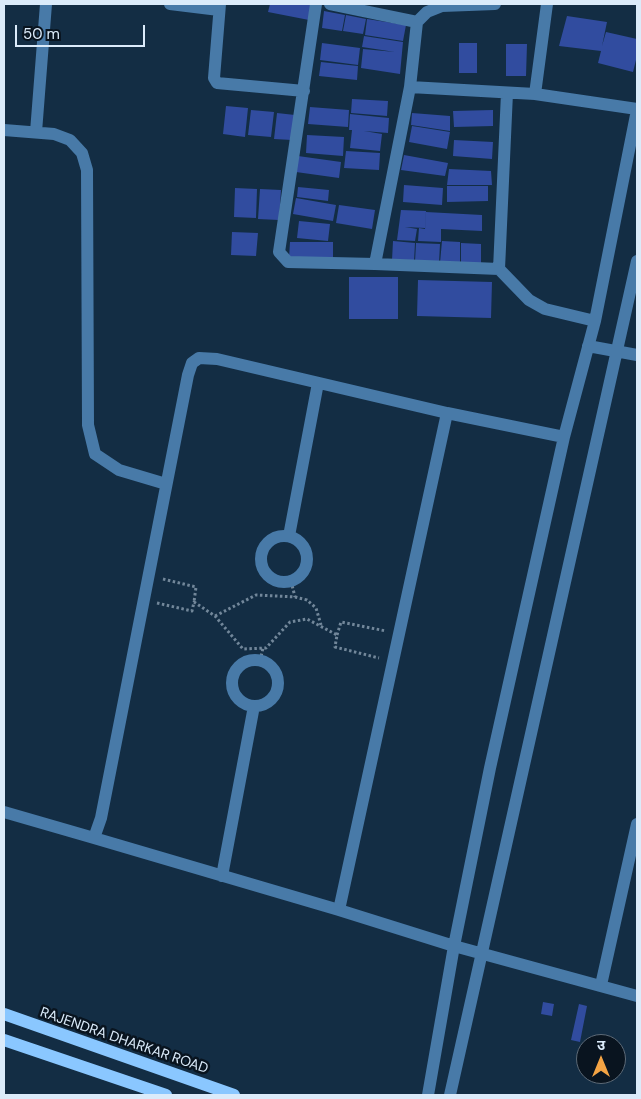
<!DOCTYPE html>
<html>
<head>
<meta charset="utf-8">
<style>
  body { margin:0 }
  #map { position:relative; width:641px; height:1099px; overflow:hidden; background:#132d44; font-family:"DM Sans","Noto Sans Devanagari",sans-serif }
  canvas { display:block }
  .frame { position:absolute; inset:0; border:5px solid #dbebfa; pointer-events:none }
  .north { position:absolute; left:576px; top:1034px; width:50px; height:50px; box-sizing:border-box; background:#09141f; border:1px solid #5d6a77; border-radius:50%; rotate:0deg; font-size:14px; font-weight:700; line-height:20px; text-align:center; color:#dbebfa }
  .north::after { content:''; display:block; margin:auto; width:18px; height:22px; background:#f4a444; clip-path:polygon(50% 0,100% 100%,50% 72%,0 100%) }
  .scale { position:absolute; left:15px; top:25px; width:130px; height:22px; box-sizing:border-box; border:2px solid #dbebfa; border-top:0; padding-left:6px; font-size:15px; line-height:18px; white-space:nowrap; color:#dbebfa; -webkit-text-stroke:4px #09141f; paint-order:stroke }
</style>
</head>
<body>
<div id="map">
<canvas width="641" height="1099"></canvas>
<div class="frame"></div>
<div class="north">उ</div>
<div class="scale">50 m</div>
</div>
<script>
const context = document.querySelector('canvas').getContext('2d');
context.lineJoin = 'round';
function paint(path, color) {
  context.fillStyle = color;
  context.fill(path, 'evenodd');
}
function toPath(rows) {
  const path = new Path2D();
  for (const r of rows) {
    if (r.length === 3) {
      path.moveTo(r[0] + r[2], r[1]);
      path.arc(r[0], r[1], r[2], 0, 2 * Math.PI);
      continue;
    }
    path.moveTo(r[0], r[1]);
    for (let i = 2; i < r.length; i += 2) path.lineTo(r[i], r[i + 1]);
  }
  return path;
}
function trace(path, color, width, dash) {
  context.strokeStyle = color;
  context.lineWidth = width;
  context.lineCap = dash ? 'butt' : 'round';
  context.setLineDash(dash || []);
  context.stroke(path);
}
function drawText(font, color, halo, rows, align = 'center') {
  context.font = font + ' "DM Sans",sans-serif';
  context.lineWidth = 5;
  context.setLineDash([]);
  context.textBaseline = 'middle';
  context.strokeStyle = halo;
  context.fillStyle = color;
  for (const [text, x, y, turn = 0] of rows) {
    context.save();
    context.translate(x, y);
    context.rotate((+turn || 0) * Math.PI / 180);
    context.textAlign = isNaN(turn) ? turn : align;
    if (halo) context.strokeText(text, 0, 0);
    context.fillText(text, 0, 0);
    context.restore();
  }
}
paint(toPath([
  [270,4,311,5,309,20,268,12],
  [324,11,345,15,342,31,322,28],
  [346,15,366,19,363,34,343,31],
  [567,16,607,22,602,46,606,32,637,39,637,56,633,72,598,63,601,51,559,46],
  [367,19,406,25,403,41,365,35],
  [364,36,403,42,400,74,361,68,363,49,395,52,362,47],
  [322,43,360,48,358,65,320,60],
  [459,43,477,43,477,73,459,73],
  [506,44,527,44,526,76,506,76],
  [321,62,358,66,357,80,319,76],
  [352,99,388,101,387,116,351,113],
  [226,106,248,108,245,137,223,134],
  [310,107,349,110,348,127,308,124],
  [251,110,274,112,271,137,248,135],
  [493,110,493,126,454,127,453,111],
  [277,113,295,115,292,140,274,139],
  [412,113,450,116,450,131,411,125],
  [350,114,389,118,388,133,364,131,382,134,380,151,350,148,352,130,349,130],
  [412,126,450,132,447,149,409,142],
  [307,135,344,137,343,156,306,153],
  [454,140,493,142,492,159,453,156],
  [346,151,380,153,379,170,344,168],
  [404,155,448,163,445,176,401,170],
  [298,156,341,162,339,178,296,172],
  [449,169,491,171,492,185,447,185],
  [404,185,443,188,442,205,403,202],
  [447,186,488,186,488,201,447,202],
  [298,187,329,190,328,201,297,197],
  [235,188,257,189,256,218,234,217],
  [260,189,281,190,279,220,258,219],
  [296,198,336,205,333,221,293,214],
  [339,205,375,210,372,229,336,223],
  [401,210,426,211,425,228,405,227,417,229,415,241,397,240],
  [426,212,482,215,482,231,441,229,441,242,418,241,419,228,425,229],
  [299,221,330,224,328,241,297,238],
  [232,232,258,233,256,256,231,255],
  [393,241,415,243,414,262,392,260],
  [442,241,460,242,460,265,440,263],
  [290,242,333,242,333,259,289,258],
  [416,243,440,244,439,263,415,262],
  [461,243,481,244,481,265,461,265],
  [349,277,398,277,398,319,349,319],
  [418,280,492,282,491,318,417,316],
  [543,1002,554,1004,552,1016,541,1014],
  [579,1004,587,1006,580,1042,571,1040]
]), '#314c9f');
trace(toPath([
  [163,579,196,587,194,602],
  [291,581,295,597],
  [157,603,192,611,194,602,215,616,243,649,266,648,290,622,307,619,337,635,335,647,379,658],
  [215,616,256,595,295,597,307,600,316,608,321,625],
  [337,635,341,622,386,631],
  [260,661,263,648]
]), '#72879a', 3, [2.5, 2.5]);
trace(toPath([
  [170,4,219,10],
  [220,4,214,78,217,83,304,91],
  [316,4,279,252,288,262,375,264,410,87,417,22,427,12,442,6,495,4],
  [330,4,417,22],
  [547,4,535,94,637,109],
  [410,87,535,94],
  [4,130,54,134,70,140,82,153,87,170,88,425,95,454,119,470,166,484],
  [36,132,46,4],
  [375,264,499,269,507,93],
  [499,269,529,300,545,309,595,321],
  [588,346,637,355],
  [447,413,339,910,454,946,637,996],
  [284,559,23],
  [289,536,318,383],
  [255,683,23],
  [4,812,94,838],
  [222,876,254,706],
  [339,910,94,838,101,818,188,375,192,363,199,358,217,359,447,413,564,437],
  [601,985,637,824],
  [428,1095,454,946,490,768,564,437,595,321,637,110],
  [450,1095,637,261]
]), '#487aa8', 12);
trace(toPath([
  [4,1014,234,1095],
  [4,1040,166,1095]
]), '#8ac7ff', 12);
drawText('14px', '#dbebfa', '#09141f', [
  ["RAJENDRA DHARKAR ROAD",124,1041,19]
]);
</script>
</body>
</html>
